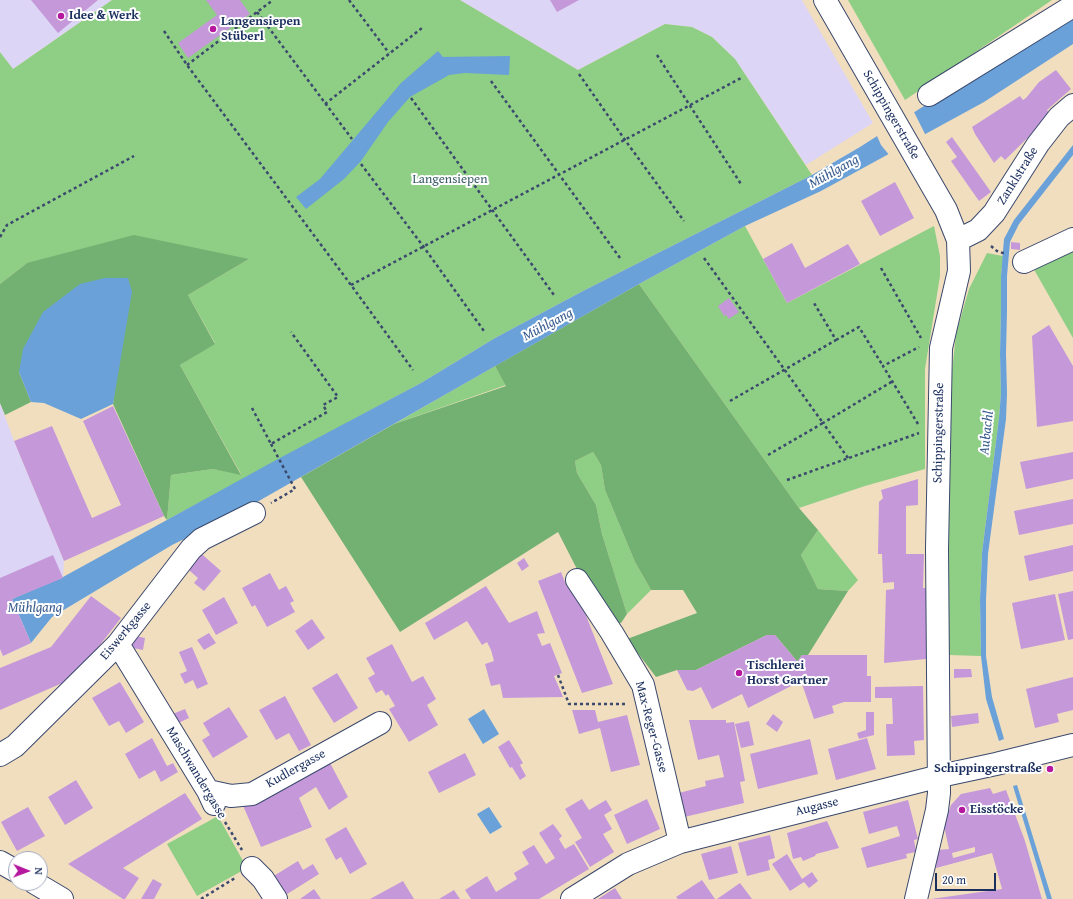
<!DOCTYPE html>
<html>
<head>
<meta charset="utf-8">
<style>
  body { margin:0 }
  #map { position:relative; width:1073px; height:899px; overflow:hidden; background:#f1debf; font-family:"Gentium Book Plus",serif }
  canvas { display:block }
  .north { position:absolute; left:8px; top:851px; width:40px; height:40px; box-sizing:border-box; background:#fff; border:1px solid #a4acbf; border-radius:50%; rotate:91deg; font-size:11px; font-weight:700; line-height:16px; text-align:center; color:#1b2f5e }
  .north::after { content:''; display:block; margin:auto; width:14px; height:18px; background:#b5179e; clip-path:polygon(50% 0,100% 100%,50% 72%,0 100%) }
  .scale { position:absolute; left:935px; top:873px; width:61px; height:18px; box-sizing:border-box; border:2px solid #1b2f5e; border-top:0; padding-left:5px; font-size:12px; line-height:14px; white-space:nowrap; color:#1b2f5e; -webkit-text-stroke:3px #fff; paint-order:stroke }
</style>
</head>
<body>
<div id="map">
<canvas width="1073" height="899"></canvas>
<div class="north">N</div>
<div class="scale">20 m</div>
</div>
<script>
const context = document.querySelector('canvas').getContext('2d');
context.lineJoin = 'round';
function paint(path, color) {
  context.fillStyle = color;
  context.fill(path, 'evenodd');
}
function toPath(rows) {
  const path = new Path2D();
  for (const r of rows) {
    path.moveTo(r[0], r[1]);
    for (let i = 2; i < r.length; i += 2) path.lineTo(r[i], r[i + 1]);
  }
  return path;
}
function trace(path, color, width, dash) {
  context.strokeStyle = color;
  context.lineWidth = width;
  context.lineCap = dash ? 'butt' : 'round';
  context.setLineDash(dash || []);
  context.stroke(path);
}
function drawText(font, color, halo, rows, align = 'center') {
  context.font = font + ' "Gentium Book Plus",serif';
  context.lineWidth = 4;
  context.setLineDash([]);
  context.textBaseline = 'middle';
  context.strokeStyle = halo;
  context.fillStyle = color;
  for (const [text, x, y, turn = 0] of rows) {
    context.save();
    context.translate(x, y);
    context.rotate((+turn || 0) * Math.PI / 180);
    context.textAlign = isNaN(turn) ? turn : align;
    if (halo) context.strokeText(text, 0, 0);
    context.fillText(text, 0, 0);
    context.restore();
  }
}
paint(toPath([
  [0,0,112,0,13,69,0,52],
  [460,0,802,0,873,123,806,165,735,59,712,37,692,27,665,24,578,70],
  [0,403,14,441,64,561,63,578,12,599,31,643,3,656,0,649]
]), '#ddd5f6');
paint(toPath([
  [112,0,460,0,578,70,665,24,692,27,712,37,735,59,812,175,583,291,495,338,421,383,167,520,171,475,213,469,241,474,180,365,215,343,188,295,249,259,27,263,0,284,0,52,13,69],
  [848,0,1052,0,905,100],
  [745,226,787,303,934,226,940,256,940,276,925,369,925,469,865,486,799,508,639,284],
  [1073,248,1073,338,1032,266],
  [987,253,1003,256,1001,276,1001,309,1000,354,1001,393,999,418,982,553,980,600,981,656,949,655,947,454,951,381,956,334,969,289],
  [495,366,506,385,394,424],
  [593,452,601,465,605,490,635,562,651,590,627,614,602,534,596,505,577,473,575,461],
  [818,530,858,580,848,591,818,589,801,555],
  [218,816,247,868,197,896,167,844]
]), '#8fce85');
paint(toPath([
  [134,235,249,259,188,295,215,344,180,365,241,475,213,469,171,475,167,520,164,516,113,404,117,372,19,372,31,402,5,415,0,403,0,284,27,263],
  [639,284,799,508,818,530,801,555,818,589,848,591,808,655,802,655,797,662,796,660,775,635,767,635,696,670,677,670,656,677,627,639,697,613,683,590,651,590,635,562,605,490,601,465,593,452,575,461,577,473,596,505,602,534,627,614,621,623,612,622,580,575,558,532,400,632,301,477,394,424,506,386,495,366]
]), '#73b172');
paint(toPath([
  [1073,13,1073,44,984,102,821,191,745,226,639,284,243,510,172,545,52,617,31,643,12,599,63,577,278,459,421,383,495,338,583,291,812,175,860,147,1005,54],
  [438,51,443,57,510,56,509,75,465,73,449,75,410,97,388,122,361,161,344,179,306,209,296,197,320,179,401,83],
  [1073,145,1073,155,1019,224,1010,242,1007,276,1007,310,1006,354,1007,393,1006,419,988,554,986,600,986,656,992,697,1004,739,999,741,986,699,981,656,980,600,982,553,999,418,1001,393,1000,354,1001,309,1001,276,1004,239,1014,220],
  [105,278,128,278,132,292,113,404,81,419,44,403,31,402,19,372,23,349,43,312,80,284],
  [484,709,499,734,483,744,468,719],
  [1017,785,1052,899,1047,899,1013,786],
  [489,807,502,827,490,834,477,814]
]), '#69a1d8');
paint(toPath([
  [913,110,926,136,890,156,881,145,877,136,880,131]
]), '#f1debf');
paint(toPath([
  [31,0,98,0,58,33],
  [206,0,240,0,250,14,188,58,178,43,217,15],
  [550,0,579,0,557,12],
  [1056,70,1071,89,1047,110,1051,115,1005,160,1001,156,994,163,975,134,972,127,1020,96,1023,100,1026,98,1039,82],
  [952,137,991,192,979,201,951,161,957,157,946,142],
  [895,182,914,218,880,236,861,201],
  [1011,242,1020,243,1020,250,1011,249],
  [792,243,805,268,848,244,860,264,787,303,763,259],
  [729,298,739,312,729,319,726,315,724,316,718,306],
  [1049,325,1073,366,1073,421,1037,427,1032,336],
  [113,406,164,516,64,561,14,441,52,426,92,518,121,505,83,421],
  [1073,452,1073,479,1026,489,1020,462],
  [918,479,918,505,906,506,906,554,924,554,923,588,926,588,926,659,884,663,886,590,894,589,894,582,883,583,882,554,878,554,879,502,883,498,881,490],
  [1073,499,1073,524,1019,535,1014,511],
  [1073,545,1073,571,1029,581,1024,556],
  [196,549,221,571,204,591,194,583,198,578,183,565],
  [53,555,63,578,12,599,31,643,3,656,0,649,0,578],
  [524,558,529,566,522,571,517,563],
  [561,572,567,587,574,585,613,684,582,693,538,581],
  [270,573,279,590,286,586,294,601,290,603,295,612,267,627,255,605,252,607,242,588],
  [486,586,509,623,537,611,545,633,537,634,542,646,550,643,562,673,554,676,563,697,503,698,500,684,491,686,485,664,494,661,491,650,487,642,482,645,467,621,434,640,425,623],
  [1073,591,1073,639,1068,640,1058,594],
  [1055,594,1065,640,1021,649,1012,603],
  [91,596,121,618,74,678,0,710,0,668,51,647],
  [224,597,238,623,216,635,202,610],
  [312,619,325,638,308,650,295,631],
  [209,633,216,643,204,650,197,640],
  [131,635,145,638,143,650,128,647],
  [767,635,775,635,796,660,797,662,802,655,867,655,867,676,871,676,871,702,844,702,832,706,834,713,814,719,801,681,748,708,742,694,712,709,701,687,693,691,687,690,677,670,696,670],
  [392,644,412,682,423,676,436,699,427,705,438,725,409,742,389,709,395,706,388,694,386,696,382,690,376,693,368,678,375,674,366,658],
  [192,647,208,684,197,689,193,680,185,684,180,674,187,671,179,652],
  [954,669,971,669,972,677,954,678],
  [337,673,358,708,334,723,312,688],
  [1073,677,1073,710,1057,714,1059,722,1035,728,1026,689],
  [120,682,144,722,126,733,119,721,109,726,92,698],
  [923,686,924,740,914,741,915,755,887,756,886,724,893,724,892,698,875,698,875,687],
  [285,696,311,745,299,751,289,733,276,740,259,710],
  [229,707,248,737,213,758,202,740,210,735,203,723],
  [185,709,189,718,174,725,170,715],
  [572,710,595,710,598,722,627,715,640,765,611,772,600,728,579,734],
  [866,712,874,712,874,735,859,739,857,733,866,730],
  [978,713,979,723,952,727,951,716],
  [773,714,783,722,777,732,766,724],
  [689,720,726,720,726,723,734,722,745,781,740,782,744,803,680,818,675,794,706,786,705,781,724,777,719,755,698,760],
  [749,721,754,745,741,748,735,724],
  [152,738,167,766,173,763,178,772,161,782,155,770,139,779,125,754],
  [867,738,876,769,836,780,828,749],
  [810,739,818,774,758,789,750,754],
  [509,740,523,763,520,765,526,776,520,780,512,767,510,768,498,747],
  [465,753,476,775,439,793,428,772],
  [329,761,348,797,329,810,316,787,299,798,312,827,261,847,241,801],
  [76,780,93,808,65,825,48,797],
  [990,788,993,794,1006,790,1025,841,1042,899,931,899,1002,889,992,853,936,868,938,850,949,849,944,826,951,805,961,794],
  [975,847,975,852,953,858,952,853],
  [185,793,202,819,123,868,139,878,125,899,123,899,68,864],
  [582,799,589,810,606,800,612,810,604,815,612,829,603,834,614,852,590,867,575,842,582,838,565,809],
  [647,799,660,829,627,844,614,815],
  [908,800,918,839,914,840,916,852,906,854,907,858,867,868,861,848,900,836,897,826,869,834,863,812],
  [28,807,45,836,17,851,1,822],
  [827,821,839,848,816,854,815,856,803,861,801,857,793,859,787,833],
  [553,824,562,836,559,839,565,849,574,844,589,869,539,899,471,899,465,890,487,876,496,892,517,879,514,873,529,864,522,852,534,845,546,864,555,858,539,833],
  [346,827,367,864,350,874,341,857,336,860,325,839],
  [770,835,775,858,768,860,770,870,747,876,738,843],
  [731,846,738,873,709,880,701,854],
  [787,854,802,879,812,872,818,881,809,888,804,882,790,891,772,864],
  [298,861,303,870,313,864,319,874,284,896,272,877],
  [153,879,162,884,154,899,141,899],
  [702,880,715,899,678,899,676,897],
  [403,881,414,899,370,899],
  [740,883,752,899,717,899],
  [615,888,622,899,598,899],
  [314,889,321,899,300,899],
  [454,890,460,899,439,899]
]), '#c599d9');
const minor = toPath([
  [825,0,946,210,958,240,959,271,941,348,937,549,939,793,937,810,916,899],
  [929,95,1073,6],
  [958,240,978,230,994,213,1038,144,1059,117,1073,105],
  [1024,262,1073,239],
  [577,580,612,633,643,685,680,842],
  [118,644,208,791,214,804],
  [0,755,15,746,118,644,191,549,202,539,254,513],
  [208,791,231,796,252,794,380,723],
  [0,862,16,871],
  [252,868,263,879,276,899],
  [35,883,62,899],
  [572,899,628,864,680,842,940,776,996,764,1073,745]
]);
trace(minor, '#3b496d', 24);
trace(toPath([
  [349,0,389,53],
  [257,12,352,139],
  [164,31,187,65,351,285,413,370],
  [657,55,741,184],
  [187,65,273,0],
  [579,74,625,140,684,221],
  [491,81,620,258],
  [411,98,554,295],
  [325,104,422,28],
  [361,164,423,246,484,331],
  [0,237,7,225,134,156],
  [991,246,997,251,1006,254],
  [704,258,823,423,768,455],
  [881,268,921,338],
  [351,285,743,77],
  [836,340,859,327,883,366],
  [730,401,836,340,814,303],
  [252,408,271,444,327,412,323,405,338,397,291,332],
  [918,424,883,366,919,347],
  [271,444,295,489,271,503],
  [848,458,823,423,893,381],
  [787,480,919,433],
  [558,675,569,704,627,704],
  [225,822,242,850],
  [201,899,235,878]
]), '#3b496d', 2.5, [3, 3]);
trace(minor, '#fff', 22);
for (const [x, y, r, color] of [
  [61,16,4,"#b5179e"],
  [213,29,4,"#b5179e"],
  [739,673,4,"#b5179e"],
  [1050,769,4,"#b5179e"],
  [962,810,4,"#b5179e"]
]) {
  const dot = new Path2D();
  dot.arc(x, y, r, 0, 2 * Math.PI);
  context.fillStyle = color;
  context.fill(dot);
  trace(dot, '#fff', 1.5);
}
drawText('bold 13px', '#1b2f5e', '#fff', [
  ["Idee & Werk",69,16],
  ["Langensiepen",221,22],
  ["Stüberl",221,37],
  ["Tischlerei",747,666],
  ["Horst Gartner",747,681],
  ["Schippingerstraße",1042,769,"right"],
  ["Eisstöcke",970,810]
], 'left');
drawText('13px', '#1b2f5e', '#fff', [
  ["Schippingerstraße",891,115,60],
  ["Zanklstraße",1018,176,-58],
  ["Schippingerstraße",939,433,-89],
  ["Eiswerkgasse",126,631,-50],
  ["Max-Reger-Gasse",651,727,75],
  ["Kudlergasse",296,769,-29],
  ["Maschwandergasse",196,773,59],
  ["Augasse",817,807,-14]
]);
drawText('13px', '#3e5f6a', '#fff', [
  ["Langensiepen",450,180]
]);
drawText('italic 14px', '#3a5d8f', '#fff', [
  ["Mühlgang",834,172,-29],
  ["Mühlgang",548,325,-28],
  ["Aubachl",987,433,-84],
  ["Mühlgang",35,608]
]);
</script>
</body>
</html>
